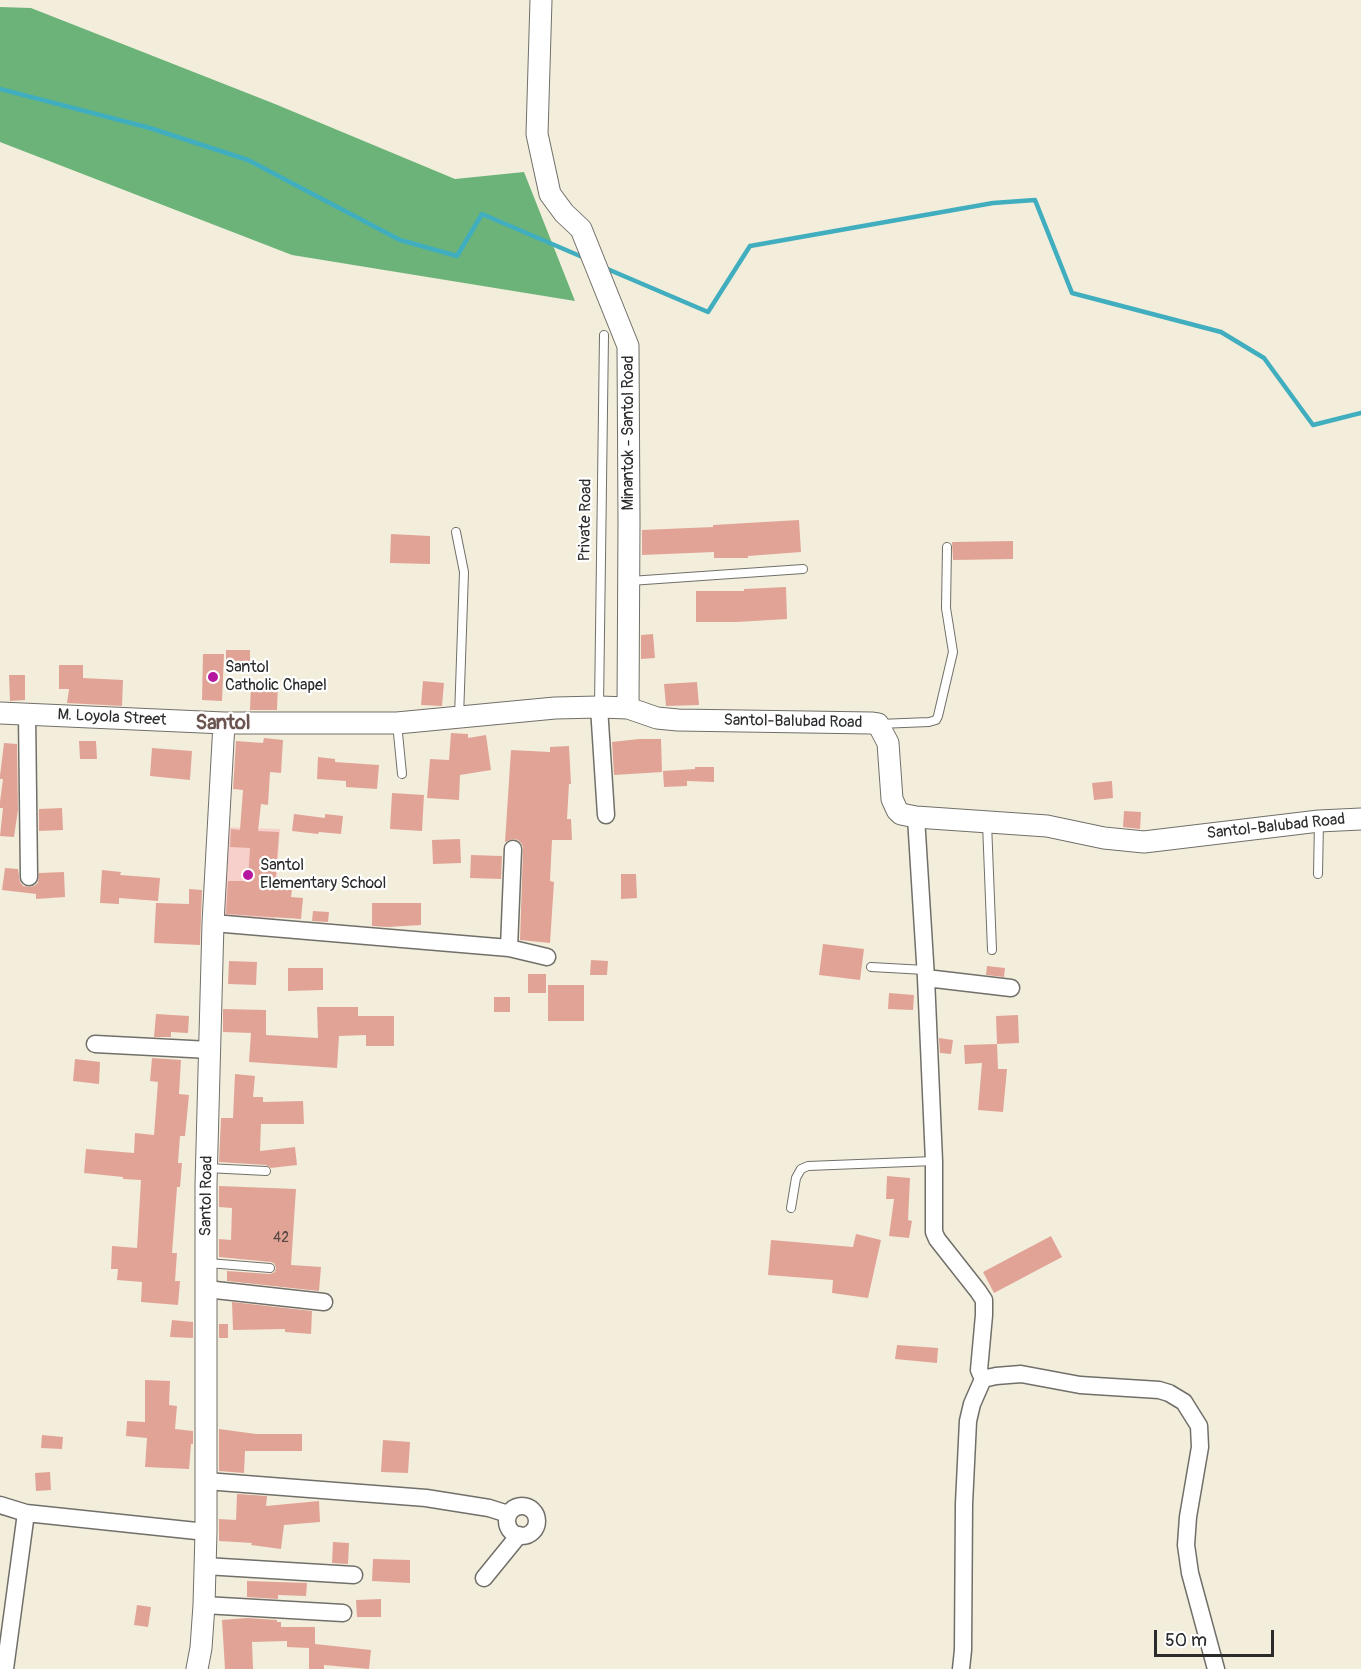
<!DOCTYPE html>
<html>
<head>
<meta charset="utf-8">
<style>
  body { margin:0 }
  #map { position:relative; width:1361px; height:1669px; overflow:hidden; background:#f2eedb; font-family:Pangolin,sans-serif }
  canvas { display:block }
  .scale { position:absolute; left:1154px; top:1630px; width:120px; height:27px; box-sizing:border-box; border:3px solid #2b2b2b; border-top:0; padding-left:8px; font-size:18px; line-height:21px; white-space:nowrap; color:#2b2b2b; -webkit-text-stroke:4px #fff; paint-order:stroke }
</style>
</head>
<body>
<div id="map">
<canvas width="1361" height="1669"></canvas>
<div class="scale">50 m</div>
</div>
<script>
const context = document.querySelector('canvas').getContext('2d');
context.lineJoin = 'round';
function paint(path, color) {
  context.fillStyle = color;
  context.fill(path, 'evenodd');
}
function toPath(rows) {
  const path = new Path2D();
  for (const r of rows) {
    if (r.length === 3) {
      path.moveTo(r[0] + r[2], r[1]);
      path.arc(r[0], r[1], r[2], 0, 2 * Math.PI);
      continue;
    }
    path.moveTo(r[0], r[1]);
    for (let i = 2; i < r.length; i += 2) path.lineTo(r[i], r[i + 1]);
  }
  return path;
}
function trace(path, color, width, dash) {
  context.strokeStyle = color;
  context.lineWidth = width;
  context.lineCap = dash ? 'butt' : 'round';
  context.setLineDash(dash || []);
  context.stroke(path);
}
function drawText(font, color, halo, rows, align = 'center') {
  context.font = font + ' Pangolin,sans-serif';
  context.lineWidth = 4.5;
  context.setLineDash([]);
  context.textBaseline = 'middle';
  context.strokeStyle = halo;
  context.fillStyle = color;
  for (const [text, x, y, turn = 0] of rows) {
    context.save();
    context.translate(x, y);
    context.rotate((+turn || 0) * Math.PI / 180);
    context.textAlign = isNaN(turn) ? turn : align;
    if (halo) context.strokeText(text, 0, 0);
    context.fillText(text, 0, 0);
    context.restore();
  }
}
paint(toPath([
  [222,827,280,829,274,923,217,920]
]), '#f7d0cb');
paint(toPath([
  [0,7,31,8,275,104,455,179,524,172,575,301,292,255,0,142]
]), '#6cb37a');
trace(toPath([
  [0,89,150,128,248,160,400,240,457,256,482,214,587,259],
  [605,268,708,312,750,246,993,203,1035,200,1072,293,1221,332,1264,358,1313,425,1361,413]
]), '#41aebf', 4.5);
paint(toPath([
  [799,520,801,552,748,556,748,558,714,558,714,552,642,555,642,530,713,527,713,525],
  [391,534,430,536,430,564,390,563],
  [1013,541,1013,559,953,560,952,542],
  [786,587,787,619,737,622,696,622,696,591,744,591,744,589],
  [653,634,655,658,641,659,641,635],
  [226,650,250,650,250,665,226,665],
  [203,654,224,654,222,701,202,700],
  [59,665,83,665,83,678,123,680,122,706,67,703,69,689,59,689],
  [9,675,25,675,25,700,10,701],
  [423,681,444,683,442,706,421,705],
  [697,682,699,705,666,706,664,684],
  [251,684,278,685,277,710,250,710],
  [451,733,468,734,468,738,486,735,491,770,460,775,459,800,427,798,430,759,449,760],
  [264,738,283,740,281,773,270,772,268,805,261,804,258,831,279,832,275,888,292,890,291,897,303,898,301,919,226,914,228,881,248,881,250,848,230,847,231,829,240,830,243,790,233,789,236,741,263,743],
  [639,739,661,739,662,772,614,775,612,742],
  [79,741,96,741,97,759,80,759],
  [4,743,17,744,18,810,14,837,0,836,3,808,0,808,0,802,3,779,0,779,0,776],
  [569,746,571,784,569,784,567,819,571,819,572,840,552,840,550,881,554,882,550,943,520,940,523,849,522,844,518,840,513,839,505,842,511,750,550,752,550,747],
  [152,748,192,751,190,780,150,776],
  [318,757,335,759,335,762,379,765,377,789,346,787,346,781,317,779],
  [695,767,714,767,714,782,687,781,687,786,664,787,663,771,695,769],
  [1112,781,1113,798,1094,800,1092,783],
  [392,793,424,795,422,831,390,829],
  [62,808,63,830,39,831,39,809],
  [1124,811,1141,812,1140,829,1123,827],
  [294,814,325,818,325,814,343,816,341,834,319,832,318,834,292,831],
  [460,839,461,863,433,864,432,840],
  [471,855,502,856,501,879,470,878],
  [5,868,18,869,20,882,23,886,29,887,34,886,38,883,39,873,64,872,65,897,36,899,36,894,2,890],
  [102,870,121,872,120,875,160,878,158,901,119,898,119,904,100,903],
  [621,874,636,874,637,898,621,899],
  [189,889,202,890,200,945,154,943,156,903,189,904],
  [372,903,421,903,421,925,388,927,372,926],
  [313,911,329,912,328,922,312,921],
  [823,944,864,949,860,980,819,975],
  [591,960,608,961,607,975,590,975],
  [229,961,257,962,256,985,228,984],
  [987,966,1005,968,1004,977,986,975],
  [288,968,323,968,323,990,288,991],
  [528,974,546,974,546,993,528,993],
  [548,985,584,985,584,1021,548,1021],
  [889,993,914,995,913,1010,888,1009],
  [494,997,510,997,510,1012,494,1012],
  [317,1007,358,1007,358,1016,394,1016,394,1046,366,1046,366,1035,339,1036,337,1068,249,1062,251,1033,223,1032,223,1009,266,1010,266,1035,318,1038],
  [156,1014,189,1016,188,1033,171,1032,171,1037,154,1037],
  [1018,1015,1019,1043,997,1044,996,1016],
  [939,1038,953,1040,951,1054,940,1053],
  [997,1044,998,1069,1007,1069,1003,1112,978,1110,982,1063,965,1064,964,1045],
  [152,1058,181,1060,179,1094,189,1095,185,1136,180,1136,178,1163,182,1163,180,1187,177,1187,172,1253,177,1253,175,1281,180,1281,178,1305,141,1302,142,1282,117,1280,118,1269,111,1269,112,1246,137,1248,141,1180,123,1179,123,1177,84,1173,86,1149,134,1153,135,1133,154,1135,158,1082,150,1081],
  [75,1059,100,1062,99,1084,73,1081],
  [235,1074,255,1076,253,1097,263,1097,263,1102,303,1101,304,1124,261,1124,260,1151,295,1147,297,1165,271,1168,266,1165,219,1162,221,1118,233,1118],
  [887,1176,910,1178,908,1220,912,1221,909,1238,889,1236,894,1199,886,1199],
  [219,1186,296,1189,291,1265,321,1267,319,1291,227,1281,227,1271,270,1274,275,1272,276,1268,274,1263,271,1262,219,1257,219,1239,231,1240,232,1208,219,1207],
  [856,1234,881,1240,868,1298,832,1293,833,1280,768,1275,771,1240,853,1247],
  [1051,1236,1062,1257,994,1293,983,1272],
  [232,1302,312,1311,311,1334,285,1332,285,1329,233,1330],
  [172,1320,193,1322,193,1338,170,1337],
  [219,1324,228,1324,228,1338,219,1338],
  [897,1345,938,1348,937,1363,895,1359],
  [145,1380,170,1381,169,1405,177,1406,175,1429,193,1431,193,1444,191,1444,189,1469,145,1467,147,1438,126,1436,127,1421,145,1422],
  [219,1429,256,1434,302,1434,302,1451,245,1451,244,1473,219,1471],
  [42,1435,63,1437,62,1449,41,1448],
  [383,1440,410,1442,408,1473,381,1472],
  [50,1472,51,1490,36,1491,35,1473],
  [237,1494,267,1496,266,1506,319,1501,320,1522,284,1525,281,1549,251,1545,252,1543,219,1541,219,1519,236,1520],
  [333,1542,349,1543,348,1564,332,1563],
  [373,1559,410,1560,410,1583,372,1581],
  [247,1581,307,1583,306,1596,278,1595,278,1599,247,1597],
  [381,1599,381,1617,357,1617,356,1600],
  [137,1605,151,1607,148,1627,134,1625],
  [247,1618,277,1620,277,1622,281,1622,281,1627,315,1627,315,1644,371,1650,369,1669,324,1665,324,1669,309,1669,309,1648,287,1647,287,1641,252,1642,253,1669,225,1669,222,1620]
]), '#e2a397');
const service = toPath([
  [456,532,464,572,459,717],
  [630,581,803,569],
  [599,706,604,335],
  [397,723,402,774],
  [879,724,929,722,936,720,938,716,953,652,946,608,947,547],
  [987,823,992,950],
  [1318,874,1319,822],
  [871,967,925,970],
  [207,1168,266,1171],
  [791,1208,796,1178,801,1169,808,1166,934,1161],
  [208,1263,270,1268]
]);
const minor = toPath([
  [599,707,606,815],
  [27,714,29,877],
  [916,817,926,978,934,1161,934,1232,937,1239,978,1291,984,1300,984,1315,979,1370,983,1379],
  [213,923,509,948,547,957],
  [509,948,513,849],
  [926,978,1011,988],
  [95,1044,210,1050],
  [206,1289,324,1302],
  [206,1481,426,1498,489,1508,508,1514],
  [0,1505,26,1513,206,1532],
  [522,1521,15],
  [205,1566,354,1575],
  [484,1578,519,1535],
  [204,1605,343,1613],
  [5,1669,26,1513],
  [961,1669,963,1650,964,1504,968,1421,972,1404,983,1379,996,1376,1021,1374,1080,1385,1159,1390,1169,1393,1184,1402,1199,1426,1200,1447,1188,1517,1186,1545,1190,1573,1216,1669]
]);
const tertiary = toPath([
  [541,0,537,134,550,194,564,213,581,229,628,346,629,522,628,708],
  [0,713,224,723,397,723,555,708,599,707,628,708,657,718,678,720,871,723,878,724,888,743,892,799,897,810,901,814,916,817,1047,826,1104,838,1144,842,1319,821,1361,819],
  [197,1669,201,1648,204,1605,206,1532,206,1184,213,923,224,723]
]);
trace(service, '#716f69', 10);
trace(minor, '#716f69', 19);
trace(tertiary, '#716f69', 23);
trace(service, '#fff', 8);
trace(minor, '#fff', 16);
trace(tertiary, '#fff', 21);
for (const [x, y, r, color] of [
  [213,677,6,"#b5179e"],
  [248,875,6,"#b5179e"]
]) {
  const dot = new Path2D();
  dot.arc(x, y, r, 0, 2 * Math.PI);
  context.fillStyle = color;
  context.fill(dot);
  trace(dot, '#fff', 2);
}
drawText('14px', '#594946', null, [
  ["42",281,1238]
]);
drawText('16px', '#2b2b2b', '#fff', [
  ["Minantok - Santol Road",629,433,-90],
  ["Private Road",586,520,-89],
  ["M. Loyola Street",112,718,3],
  ["Santol-Balubad Road",793,722,1],
  ["Santol-Balubad Road",1276,827,-6],
  ["Santol Road",207,1196,-89]
]);
drawText('16px', '#2b2b2b', '#fff', [
  ["Santol",225,668],
  ["Catholic Chapel",225,686],
  ["Santol",260,866],
  ["Elementary School",260,884]
], 'left');
drawText('bold 20px', '#6b5551', '#fff', [
  ["Santol",223,724]
]);
</script>
</body>
</html>
